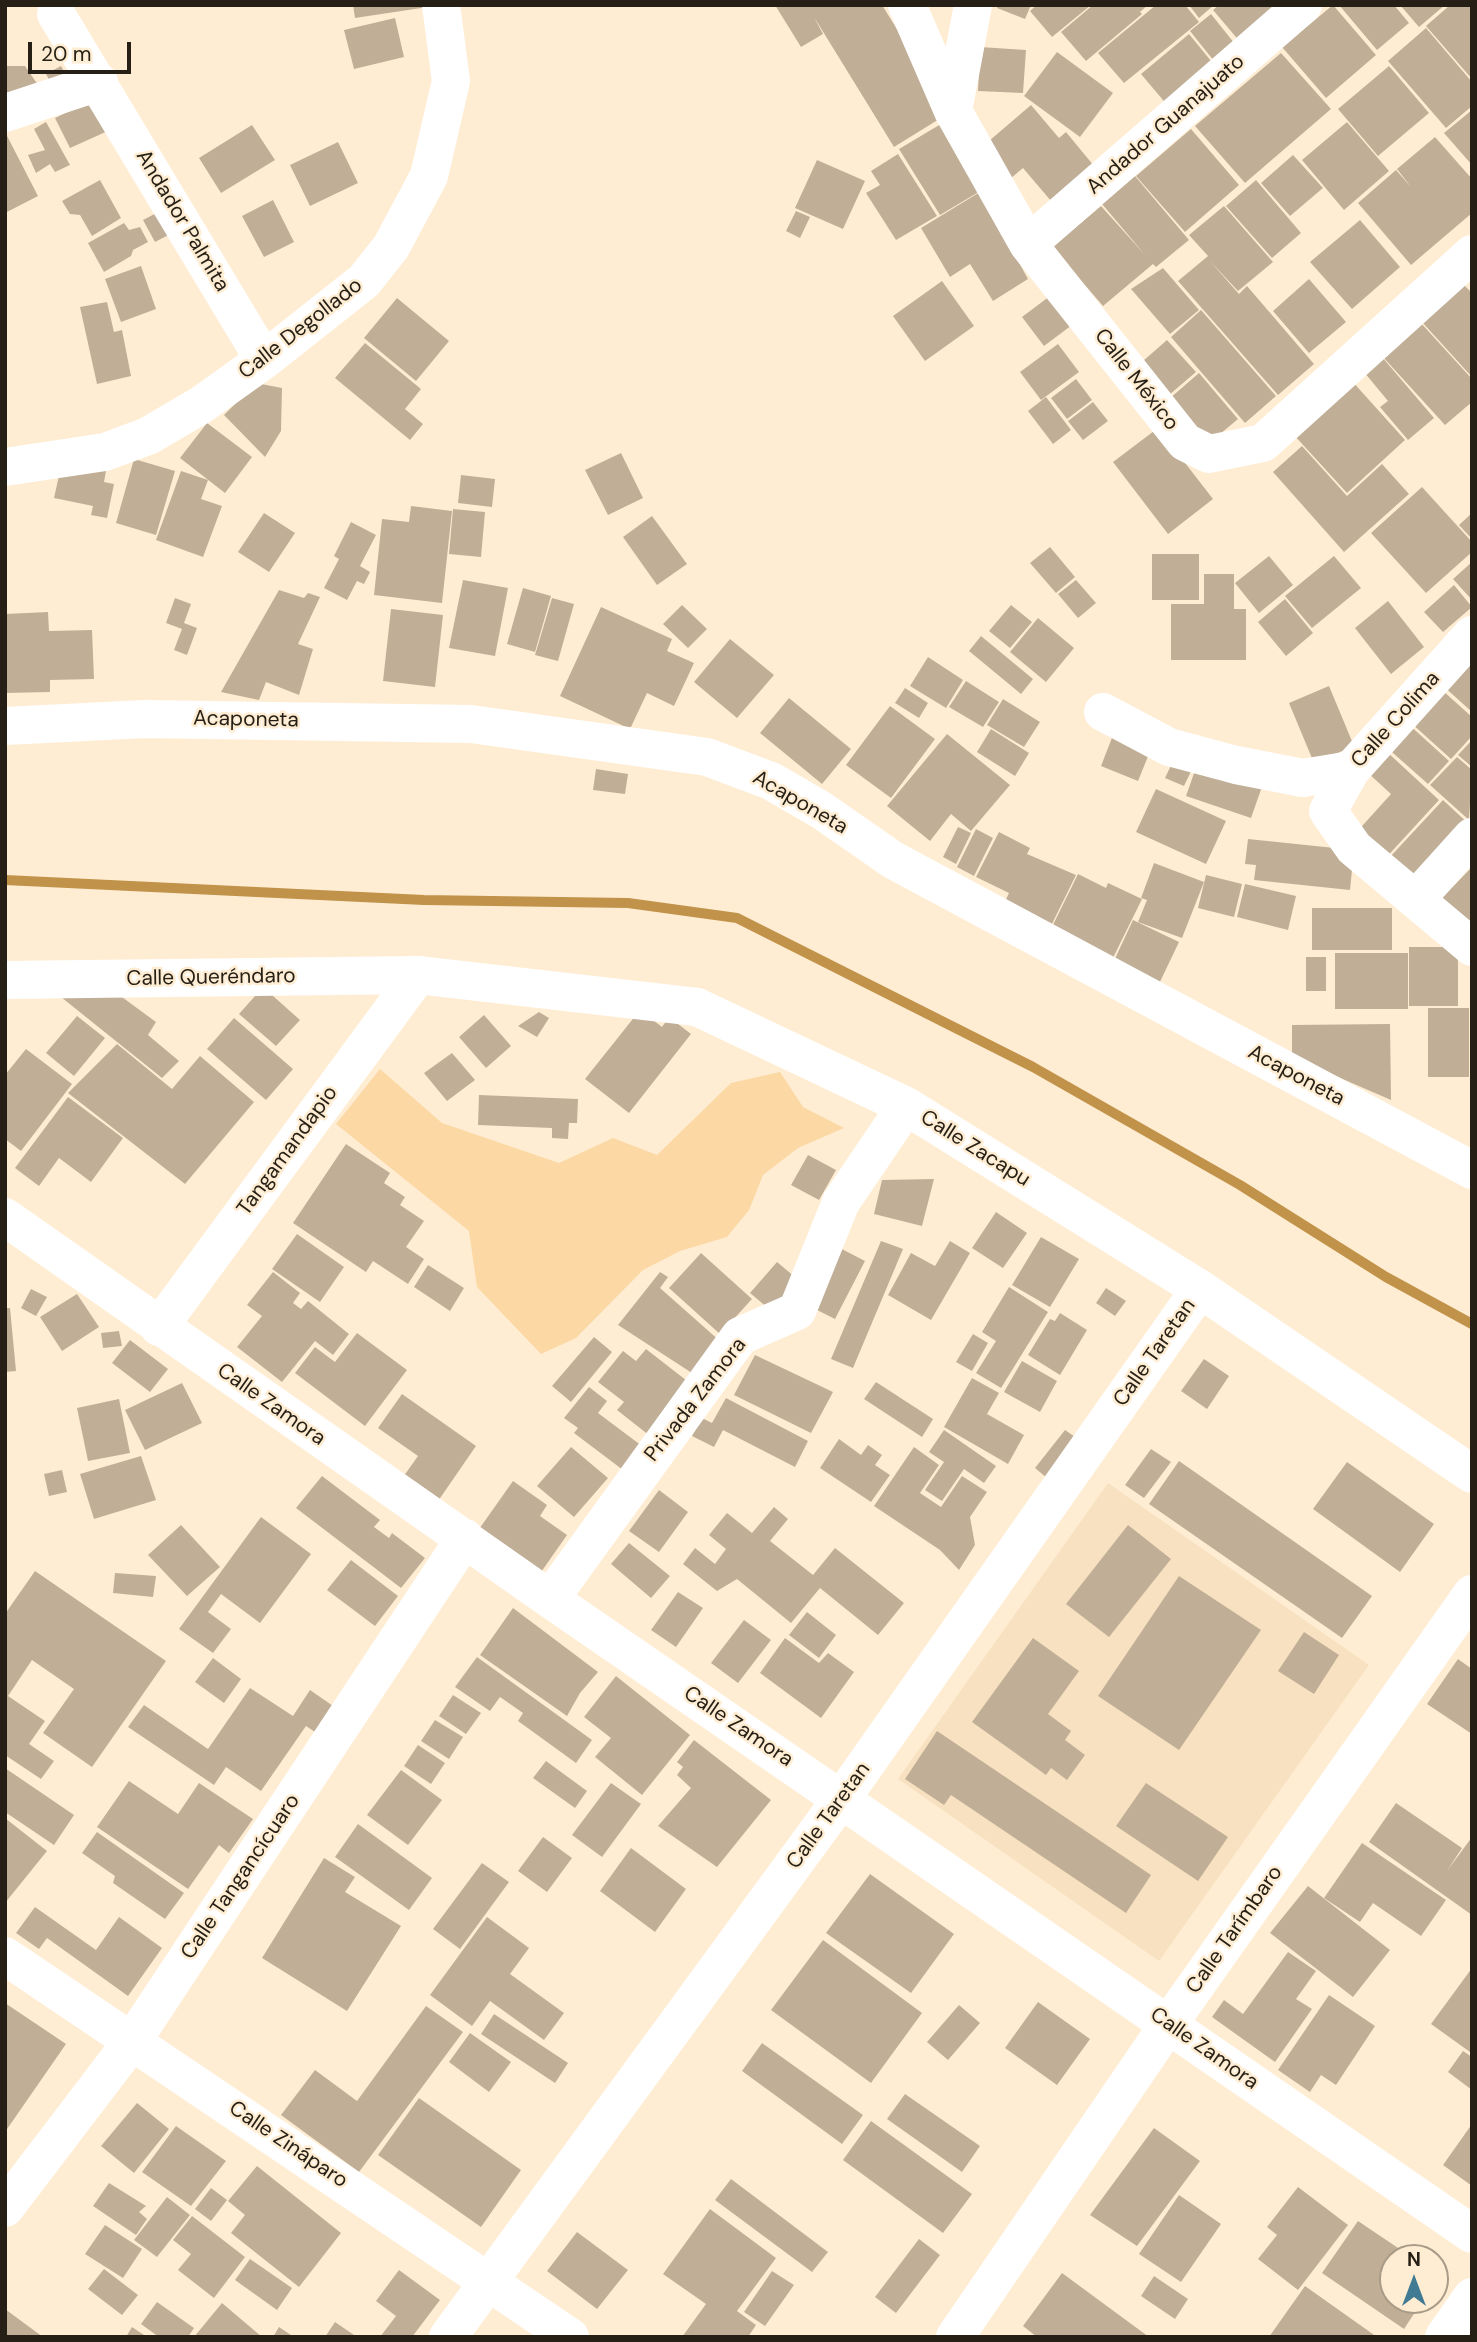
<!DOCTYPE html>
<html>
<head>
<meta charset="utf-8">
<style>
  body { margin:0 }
  #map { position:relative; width:1477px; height:2342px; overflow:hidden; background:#ffedd3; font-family:"DM Sans",sans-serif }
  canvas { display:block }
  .frame { position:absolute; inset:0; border:7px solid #251f15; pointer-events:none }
  .north { position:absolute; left:1379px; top:2244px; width:70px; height:70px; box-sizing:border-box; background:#ffedd3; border:2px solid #a89b87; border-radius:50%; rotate:0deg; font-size:19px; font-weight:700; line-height:28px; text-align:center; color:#251f15 }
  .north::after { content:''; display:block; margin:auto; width:24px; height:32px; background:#407b93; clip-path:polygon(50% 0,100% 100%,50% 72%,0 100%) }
  .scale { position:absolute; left:28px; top:42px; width:103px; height:32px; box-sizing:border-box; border:4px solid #251f15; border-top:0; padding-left:9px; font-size:21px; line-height:24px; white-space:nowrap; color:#251f15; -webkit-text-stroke:5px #ffedd3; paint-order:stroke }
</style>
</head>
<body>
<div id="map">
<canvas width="1477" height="2342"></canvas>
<div class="frame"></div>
<div class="north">N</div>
<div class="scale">20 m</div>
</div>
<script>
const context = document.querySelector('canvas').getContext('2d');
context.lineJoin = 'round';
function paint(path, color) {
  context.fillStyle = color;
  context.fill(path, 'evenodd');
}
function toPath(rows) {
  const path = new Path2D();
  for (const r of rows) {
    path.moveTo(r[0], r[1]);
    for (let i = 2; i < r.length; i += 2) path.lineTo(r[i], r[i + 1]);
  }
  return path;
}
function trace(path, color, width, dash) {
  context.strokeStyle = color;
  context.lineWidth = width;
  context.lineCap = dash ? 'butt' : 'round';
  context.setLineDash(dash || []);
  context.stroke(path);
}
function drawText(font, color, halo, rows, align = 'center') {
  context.font = font + ' "DM Sans",sans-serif';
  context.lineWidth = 5;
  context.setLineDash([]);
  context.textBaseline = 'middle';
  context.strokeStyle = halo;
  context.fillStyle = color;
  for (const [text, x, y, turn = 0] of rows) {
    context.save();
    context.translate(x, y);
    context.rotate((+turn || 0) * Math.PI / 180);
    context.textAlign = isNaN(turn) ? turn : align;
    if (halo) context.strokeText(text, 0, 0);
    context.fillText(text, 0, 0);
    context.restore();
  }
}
paint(toPath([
  [1108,1483,1369,1665,1159,1961,898,1779]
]), '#f8e1c1');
paint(toPath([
  [380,1069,442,1123,559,1163,613,1138,657,1155,731,1083,780,1072,803,1107,844,1128,798,1148,763,1175,749,1210,727,1237,680,1251,643,1270,576,1338,541,1354,477,1287,469,1231,336,1124]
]), '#fbd8a4');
trace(toPath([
  [5,880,424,900,628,903,737,918,1033,1067,1240,1185,1386,1277,1472,1324]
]), '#c1934a', 10);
paint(toPath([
  [353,5,428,5,428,7,355,18],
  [775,5,882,5,949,113,894,147,814,17,823,34,801,47],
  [998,5,1031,5,1025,19,997,8],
  [1037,5,1091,5,1052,37,1030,11],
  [1093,5,1148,5,1140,12,1142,14,1086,61,1061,32],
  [1156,5,1185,5,1199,22,1124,83,1098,53],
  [1189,5,1214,5,1199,18],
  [1219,5,1287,5,1241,43,1213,10],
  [1333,5,1376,55,1326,98,1282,47],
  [1339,5,1394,5,1409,23,1377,50],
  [1400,5,1445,5,1419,27],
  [1450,5,1472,5,1472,79,1426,26],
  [1211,14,1239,49,1218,66,1190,31],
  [395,18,404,57,354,69,344,30],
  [1426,28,1472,82,1472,106,1446,128,1388,61],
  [1189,34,1216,67,1168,106,1141,74],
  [980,47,1026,50,1023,93,978,91],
  [1057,52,1113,93,1080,137,1024,96],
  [1281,53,1331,109,1245,183,1195,126],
  [5,66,25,66,45,95,5,108],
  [61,66,69,81,54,89,46,74],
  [1389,66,1429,113,1378,156,1338,109],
  [95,99,110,130,70,148,55,118],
  [1031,105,1059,138,1066,132,1099,172,1057,208,1023,168,1010,179,982,147],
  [1472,110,1472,165,1444,133],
  [946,121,987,187,940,215,899,149],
  [46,122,70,165,55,172,50,164,36,173,28,155,45,150,34,129],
  [1347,122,1389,171,1344,210,1302,160],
  [252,125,275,160,221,193,199,158],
  [1191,129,1239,185,1185,232,1136,176],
  [5,132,38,196,5,213],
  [1435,137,1472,179,1472,213,1411,265,1358,203,1396,170,1411,187,1397,169],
  [338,142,358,183,310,206,290,165],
  [898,154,937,216,896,240,866,193,880,185,871,171],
  [1293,155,1323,188,1290,216,1261,183],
  [817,160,865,181,843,229,795,208],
  [1135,176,1189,240,1156,267,1153,264,1103,306,1052,247,1101,206,1146,256,1102,204],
  [100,180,121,218,92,236,80,215,70,214,62,201],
  [1256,180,1301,233,1272,258,1226,206],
  [980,192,1028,279,993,301,970,264,950,277,921,228],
  [273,200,294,242,264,257,242,216],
  [1224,206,1273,262,1238,291,1209,260,1239,294,1247,286,1314,364,1278,395,1178,281,1208,256,1189,235],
  [166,208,178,230,155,242,143,220],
  [796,211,810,217,800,238,786,231],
  [1360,220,1400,267,1352,309,1310,262],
  [124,223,129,230,140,227,148,242,133,250,131,256,104,272,88,243],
  [141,266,156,309,121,322,105,279],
  [1163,268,1199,310,1170,334,1131,289],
  [1309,279,1346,322,1309,353,1273,311],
  [942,281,974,326,925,361,893,316],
  [1464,285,1472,293,1472,377,1422,322],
  [1054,293,1076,322,1044,346,1022,317],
  [397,298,449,341,416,381,364,338],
  [107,302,114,332,122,330,131,376,97,384,80,307],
  [1201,310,1276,396,1245,423,1171,337],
  [1420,322,1472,379,1472,402,1445,425,1382,356],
  [1167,340,1196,372,1162,401,1135,368],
  [365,343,421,389,405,409,423,424,410,440,335,378],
  [1058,344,1079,372,1041,400,1020,372],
  [1382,357,1434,418,1408,440,1380,407,1388,401,1364,372],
  [1199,373,1238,419,1208,444,1169,399],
  [1076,379,1092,400,1067,419,1051,398],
  [1352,381,1405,440,1347,493,1293,434],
  [256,383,282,388,281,431,265,457,224,415],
  [1046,397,1071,430,1053,444,1028,411],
  [1093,402,1108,421,1083,440,1068,421],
  [207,423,252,457,225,493,180,458],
  [1158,428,1213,499,1168,534,1113,462],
  [1302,446,1347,496,1382,464,1409,494,1344,552,1273,472],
  [621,453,643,498,608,515,585,470],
  [134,459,175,471,156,535,116,523],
  [62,462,106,471,104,482,114,484,107,518,91,515,93,506,54,498],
  [181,471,208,480,201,499,222,506,203,557,156,540],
  [461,475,495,479,492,507,458,503],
  [1422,487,1472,542,1472,552,1426,593,1371,533],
  [411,506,452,511,442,603,374,595,382,519,409,522],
  [453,509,485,512,481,557,449,554],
  [264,513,295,533,269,572,238,552],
  [1472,513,1472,539,1459,525],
  [652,516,687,564,657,585,623,537],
  [351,522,376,535,360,566,370,572,364,584,357,581,347,600,324,588,339,559,334,556],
  [1050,547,1075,577,1056,593,1030,563],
  [1152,554,1199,554,1199,600,1152,600],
  [1269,556,1293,585,1259,613,1235,583],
  [1334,556,1361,588,1312,628,1285,596],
  [1472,562,1472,600,1453,579],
  [1204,574,1234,574,1234,609,1246,609,1246,660,1171,660,1171,604,1204,604],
  [463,580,508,588,495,656,449,648],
  [1076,580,1096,603,1078,618,1058,594],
  [1454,585,1472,607,1443,632,1424,612],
  [523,588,551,596,535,652,507,644],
  [279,590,304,598,308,593,320,597,298,644,313,649,299,695,266,682,259,700,221,692],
  [175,598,191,604,184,623,197,628,187,655,174,650,182,629,166,623],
  [552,598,574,604,558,661,535,655],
  [1285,599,1313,633,1286,656,1258,622],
  [1388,601,1424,647,1391,674,1355,628],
  [682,605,707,629,688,648,663,624],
  [1011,605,1032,622,1010,648,989,631],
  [601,607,672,639,667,651,694,663,674,706,647,693,630,729,560,696],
  [391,609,443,615,435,687,383,681],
  [48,612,49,631,92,630,94,679,50,680,50,692,5,693,5,614],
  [1038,618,1074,648,1046,682,1010,652],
  [981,636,1033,679,1021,694,969,651],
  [730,639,774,675,737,718,694,682],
  [1472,652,1472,712,1441,684],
  [928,657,963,680,946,708,910,686],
  [966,681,999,702,983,727,949,707],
  [1329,686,1354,746,1314,763,1289,703],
  [905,688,928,703,919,718,895,703],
  [1442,690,1472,717,1472,736,1451,759,1411,723],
  [789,698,851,749,822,784,760,733],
  [1003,699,1040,722,1024,747,987,725],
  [890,706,935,739,891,798,846,765],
  [1406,722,1449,761,1428,784,1384,745],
  [991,729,1029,753,1015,776,977,752],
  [1115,730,1153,744,1138,781,1101,766],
  [947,734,1010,785,971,831,951,814,930,841,887,806],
  [1472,740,1472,767,1458,755],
  [1386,751,1439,800,1383,861,1354,835,1391,794,1367,772],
  [1176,755,1195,763,1184,786,1165,778],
  [1457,757,1472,770,1469,820,1430,785],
  [1199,759,1264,781,1251,818,1186,796],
  [596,769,628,774,625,794,593,790],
  [1156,789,1226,821,1206,864,1136,832],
  [1443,800,1471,826,1418,884,1389,858],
  [958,827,971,833,956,864,943,857],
  [976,829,993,838,974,876,957,867],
  [999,832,1030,848,1027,854,1076,875,1048,932,1001,910,1009,893,976,877],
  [1248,839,1354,850,1350,890,1254,880,1256,865,1245,864],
  [1154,863,1204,882,1182,938,1138,922,1147,900,1141,898],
  [1472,867,1472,935,1438,902],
  [1078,874,1106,888,1108,883,1142,899,1109,966,1048,935],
  [1206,875,1242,884,1234,917,1198,908],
  [1245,884,1296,896,1288,930,1237,917],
  [1312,908,1392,908,1392,950,1312,950],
  [1133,920,1179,942,1158,986,1112,965],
  [1409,947,1458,947,1458,1006,1409,1006],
  [1335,953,1408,953,1408,1009,1335,1009],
  [1306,957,1326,957,1326,991,1306,991],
  [263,987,300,1020,276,1046,239,1014],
  [51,989,111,989,156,1022,148,1035,179,1061,162,1078],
  [1428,1008,1469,1008,1469,1077,1428,1077],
  [640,1010,662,1027,669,1017,691,1034,629,1113,585,1079],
  [539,1012,549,1018,537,1037,518,1026],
  [484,1015,511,1046,486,1068,459,1037],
  [77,1016,105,1038,74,1076,46,1053],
  [234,1018,293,1069,266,1100,207,1049],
  [1390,1024,1391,1100,1292,1057,1292,1025],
  [117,1044,172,1089,200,1056,254,1102,185,1184,68,1093],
  [26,1049,72,1084,21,1151,5,1139,5,1075],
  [452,1053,475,1080,447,1101,424,1073],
  [479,1095,578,1099,577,1123,569,1123,568,1139,552,1138,552,1128,478,1125],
  [68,1097,123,1138,91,1182,59,1158,39,1186,15,1168],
  [346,1144,390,1173,384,1183,405,1197,400,1205,424,1221,406,1247,424,1259,408,1284,373,1261,366,1272,293,1223],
  [808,1155,836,1170,819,1200,791,1185],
  [934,1179,922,1226,874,1214,882,1180],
  [996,1212,1027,1233,1003,1268,972,1248],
  [297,1234,344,1267,320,1302,272,1269],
  [1041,1237,1079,1259,1050,1307,1012,1285],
  [881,1241,903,1249,853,1368,831,1359],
  [950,1241,970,1253,931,1320,888,1295,911,1253,935,1266],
  [836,1246,865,1261,835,1319,813,1308],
  [701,1253,752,1299,720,1334,669,1288],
  [777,1262,801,1282,774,1313,750,1293],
  [428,1265,464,1288,450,1311,414,1287],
  [273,1272,300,1293,293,1303,301,1309,308,1301,349,1334,333,1355,315,1341,282,1382,237,1347,262,1316,247,1305],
  [660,1272,668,1277,660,1288,721,1342,695,1375,618,1325],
  [1009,1287,1048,1312,1001,1388,976,1373,996,1341,982,1332],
  [1106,1288,1126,1301,1115,1316,1096,1303],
  [31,1289,47,1297,36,1316,21,1308],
  [77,1294,99,1327,62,1351,40,1317],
  [5,1308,10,1308,16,1371,5,1372],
  [1060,1313,1087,1330,1060,1375,1028,1355,1050,1319,1055,1321],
  [119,1331,122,1346,103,1348,101,1333],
  [357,1333,407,1370,365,1426,295,1373,315,1347,335,1362],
  [973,1334,988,1343,972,1371,956,1362],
  [594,1337,612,1352,571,1402,552,1386],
  [130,1340,168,1369,150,1392,112,1363],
  [646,1349,691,1384,650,1436,617,1410,624,1402,598,1382,623,1351,636,1361],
  [755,1355,833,1392,811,1433,734,1395],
  [1204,1359,1229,1376,1207,1409,1181,1391],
  [1022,1361,1057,1381,1040,1412,1004,1392],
  [972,1378,999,1393,987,1414,1024,1435,1008,1464,944,1427],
  [876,1382,933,1419,922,1437,864,1399],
  [182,1383,202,1423,145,1450,125,1410],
  [589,1387,607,1401,598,1413,642,1446,623,1470,574,1433,578,1428,564,1418],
  [402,1394,476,1446,436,1504,401,1480,418,1456,378,1428],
  [726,1398,808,1441,795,1467,723,1430,714,1447,692,1436,702,1418,712,1423],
  [119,1399,130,1453,88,1461,77,1408],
  [944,1430,996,1466,984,1483,964,1469,942,1501,925,1490,944,1462,929,1452],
  [1065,1430,1078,1439,1047,1478,1035,1468],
  [839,1439,861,1455,868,1445,882,1455,875,1465,890,1475,871,1502,820,1468],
  [571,1447,608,1478,574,1517,537,1486],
  [914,1447,939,1465,920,1493,941,1507,962,1476,987,1492,970,1517,975,1545,959,1570,940,1550,874,1506],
  [1151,1449,1171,1462,1144,1498,1125,1485],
  [141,1456,156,1500,94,1519,80,1474],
  [1179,1461,1372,1596,1342,1638,1149,1504],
  [1347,1462,1434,1524,1400,1572,1313,1509],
  [62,1470,67,1492,49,1496,44,1474],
  [322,1476,380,1520,374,1527,389,1538,392,1533,425,1558,401,1588,296,1508],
  [513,1481,547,1505,540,1516,567,1535,539,1575,477,1532],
  [659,1490,688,1512,659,1552,629,1531],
  [774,1507,788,1519,770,1541,813,1575,835,1548,904,1603,878,1635,820,1588,791,1623,737,1579,717,1591,683,1564,695,1548,715,1564,726,1549,709,1535,727,1513,752,1533],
  [261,1517,311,1554,260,1623,221,1594,208,1612,231,1629,213,1653,179,1629],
  [181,1525,220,1567,187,1596,148,1555],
  [1128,1525,1171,1559,1109,1637,1066,1604],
  [629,1543,670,1576,651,1598,611,1564],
  [351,1560,398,1596,375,1626,327,1590],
  [35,1571,166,1661,92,1767,43,1733,74,1689,32,1660,8,1696,45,1721,29,1744,54,1761,41,1779,5,1755,5,1614],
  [115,1573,156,1576,153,1597,113,1593],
  [1179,1576,1261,1630,1179,1750,1098,1696],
  [678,1592,703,1608,676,1647,651,1630],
  [513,1608,598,1672,580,1693,567,1716,480,1655],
  [807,1612,836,1635,819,1658,789,1635],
  [744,1620,771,1640,738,1683,711,1663],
  [1304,1632,1339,1655,1314,1694,1278,1671],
  [785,1638,819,1663,828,1653,854,1672,821,1718,760,1673],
  [1033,1638,1079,1671,1048,1714,1071,1731,1065,1740,1085,1755,1067,1780,1051,1768,1046,1775,972,1722],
  [477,1657,592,1740,576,1763,518,1721,523,1713,500,1697,490,1711,455,1687],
  [213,1658,241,1679,224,1703,195,1682],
  [1458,1659,1472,1669,1472,1734,1427,1704],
  [616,1676,690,1735,642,1795,595,1757,611,1738,584,1717],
  [250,1688,293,1716,310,1690,336,1708,318,1734,306,1726,261,1791,226,1767,214,1785,128,1727,144,1705,208,1749],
  [453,1695,481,1713,466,1734,439,1716],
  [435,1720,463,1737,449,1759,421,1741],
  [937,1731,1151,1875,1126,1913,951,1795,944,1805,905,1779],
  [694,1740,771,1800,717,1867,658,1826,691,1788,677,1775,683,1767,677,1762],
  [418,1745,445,1763,431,1784,404,1766],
  [546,1761,587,1791,575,1808,533,1778],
  [5,1768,74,1815,54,1845,5,1812],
  [401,1770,442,1800,408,1845,367,1815],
  [129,1781,178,1814,199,1783,253,1819,229,1853,219,1845,188,1889,97,1827],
  [611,1783,641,1804,602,1857,572,1835],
  [1146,1783,1228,1837,1198,1881,1116,1826],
  [1396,1803,1462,1848,1447,1871,1472,1837,1472,1915,1369,1842],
  [5,1818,47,1851,5,1903],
  [358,1824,432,1878,409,1910,335,1857],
  [97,1832,184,1893,165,1919,113,1883,115,1876,82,1853],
  [543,1837,572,1858,547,1892,518,1871],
  [1362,1843,1446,1900,1421,1936,1373,1903,1360,1922,1324,1898],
  [631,1848,686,1889,655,1932,600,1891],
  [324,1858,355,1877,345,1892,401,1926,347,2011,262,1958],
  [482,1863,509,1882,460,1949,433,1929],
  [870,1874,954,1934,911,1993,826,1933],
  [1308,1886,1390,1950,1353,1997,1270,1933],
  [35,1907,96,1950,119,1917,162,1948,128,1996,47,1938,39,1949,16,1933],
  [487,1917,529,1948,510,1974,564,2013,544,2040,490,2001,472,2026,430,1995],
  [823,1940,922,2013,871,2083,771,2010],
  [1288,1952,1316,1971,1296,1999,1312,2009,1275,2062,1212,2017,1224,2000,1243,2014],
  [1472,1968,1472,2051,1470,2052,1431,2024],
  [1329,1995,1375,2026,1336,2085,1321,2075,1310,2092,1278,2070],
  [1038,2002,1090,2039,1057,2085,1005,2048],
  [5,2003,66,2044,5,2132],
  [959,2005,980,2023,948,2060,927,2042],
  [426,2006,463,2032,359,2172,281,2115,315,2070,357,2101],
  [494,2014,568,2063,555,2083,481,2034],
  [470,2033,511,2062,489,2092,449,2062],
  [762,2043,863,2115,842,2144,742,2071],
  [1463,2051,1472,2057,1472,2090,1448,2072],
  [905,2094,980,2146,962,2172,887,2119],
  [419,2098,521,2170,481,2227,378,2155],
  [137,2103,169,2129,134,2173,101,2146],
  [871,2121,972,2194,943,2233,843,2160],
  [1472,2124,1472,2186,1443,2165],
  [176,2126,226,2161,191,2206,142,2172],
  [1154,2128,1200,2161,1137,2246,1090,2215],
  [257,2166,341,2233,299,2287,231,2233,245,2215,228,2201],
  [731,2179,828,2252,812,2272,715,2200],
  [109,2183,146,2206,139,2212,147,2219,136,2235,93,2206],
  [1298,2187,1348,2225,1298,2290,1258,2259,1277,2235,1267,2227],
  [211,2188,227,2200,211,2221,195,2209],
  [1179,2195,1221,2224,1181,2282,1139,2254],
  [167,2197,190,2215,157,2257,134,2240],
  [710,2209,776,2258,737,2311,756,2325,748,2337,682,2337,706,2304,663,2274],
  [192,2216,245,2257,214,2298,178,2270,191,2254,173,2240],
  [1358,2221,1413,2258,1393,2258,1393,2300,1423,2300,1404,2329,1322,2273],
  [105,2225,142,2249,123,2278,85,2254],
  [577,2232,628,2270,597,2309,547,2271],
  [919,2239,940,2255,896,2313,875,2297],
  [250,2259,292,2288,277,2310,235,2280],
  [104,2269,138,2295,122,2315,88,2289],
  [399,2270,440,2300,412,2337,380,2337,396,2316,376,2301],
  [772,2271,794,2285,765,2326,744,2312],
  [1062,2273,1149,2337,1037,2337,1023,2326],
  [1154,2276,1188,2299,1175,2319,1141,2296],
  [1305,2286,1377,2337,1269,2337],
  [157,2302,194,2328,188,2337,159,2337,141,2324],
  [222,2303,262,2337,194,2337],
  [5,2309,43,2337,5,2337],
  [335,2322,357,2337,325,2337],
  [132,2327,147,2337,126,2337],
  [279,2327,294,2337,273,2337]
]), '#c0af96');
trace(toPath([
  [907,5,953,111,1028,244,1185,442,1209,454,1263,443,1472,254],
  [56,14,264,360],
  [953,111,973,5],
  [5,113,99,82],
  [1028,244,1303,5],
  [5,467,105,452,148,436,201,405,264,360,364,281,391,247,429,176,451,81,441,5],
  [1472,635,1351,770,1328,811,1354,848,1472,947],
  [1103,712,1169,747,1236,765,1303,778,1351,770],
  [5,726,145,719,471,724,707,757,771,781,821,810,893,860,1472,1170],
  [1416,899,1472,837],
  [5,980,418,975,697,1007,906,1106,1200,1289,1472,1474],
  [5,1217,550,1599,1472,2234],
  [159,1327,418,975],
  [550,1599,740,1336,797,1311,841,1202,906,1106],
  [5,1956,570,2337],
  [5,2208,133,2040,465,1538],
  [448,2337,842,1798,1200,1289],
  [955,2337,1168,2025,1472,1594],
  [1444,2337,1472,2297]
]), '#fff', 38);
drawText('21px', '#251f15', '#ffedd3', [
  ["Andador Guanajuato",1166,125,-41],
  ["Andador Palmita",182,221,59],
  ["Calle Degollado",301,329,-38],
  ["Calle México",1136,380,52],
  ["Acaponeta",246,720,1],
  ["Calle Colima",1396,720,-48],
  ["Acaponeta",800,803,30],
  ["Calle Queréndaro",211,978,-1],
  ["Acaponeta",1296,1076,28],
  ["Calle Zacapu",975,1149,32],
  ["Tangamandapio",288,1151,-54],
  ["Calle Taretan",1155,1353,-55],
  ["Privada Zamora",696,1400,-52],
  ["Calle Zamora",271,1405,35],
  ["Calle Zamora",738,1727,34],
  ["Calle Taretan",829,1816,-54],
  ["Calle Tangancícuaro",241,1877,-56],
  ["Calle Tarímbaro",1235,1930,-55],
  ["Calle Zamora",1204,2049,35],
  ["Calle Zináparo",288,2145,34]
]);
</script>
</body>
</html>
